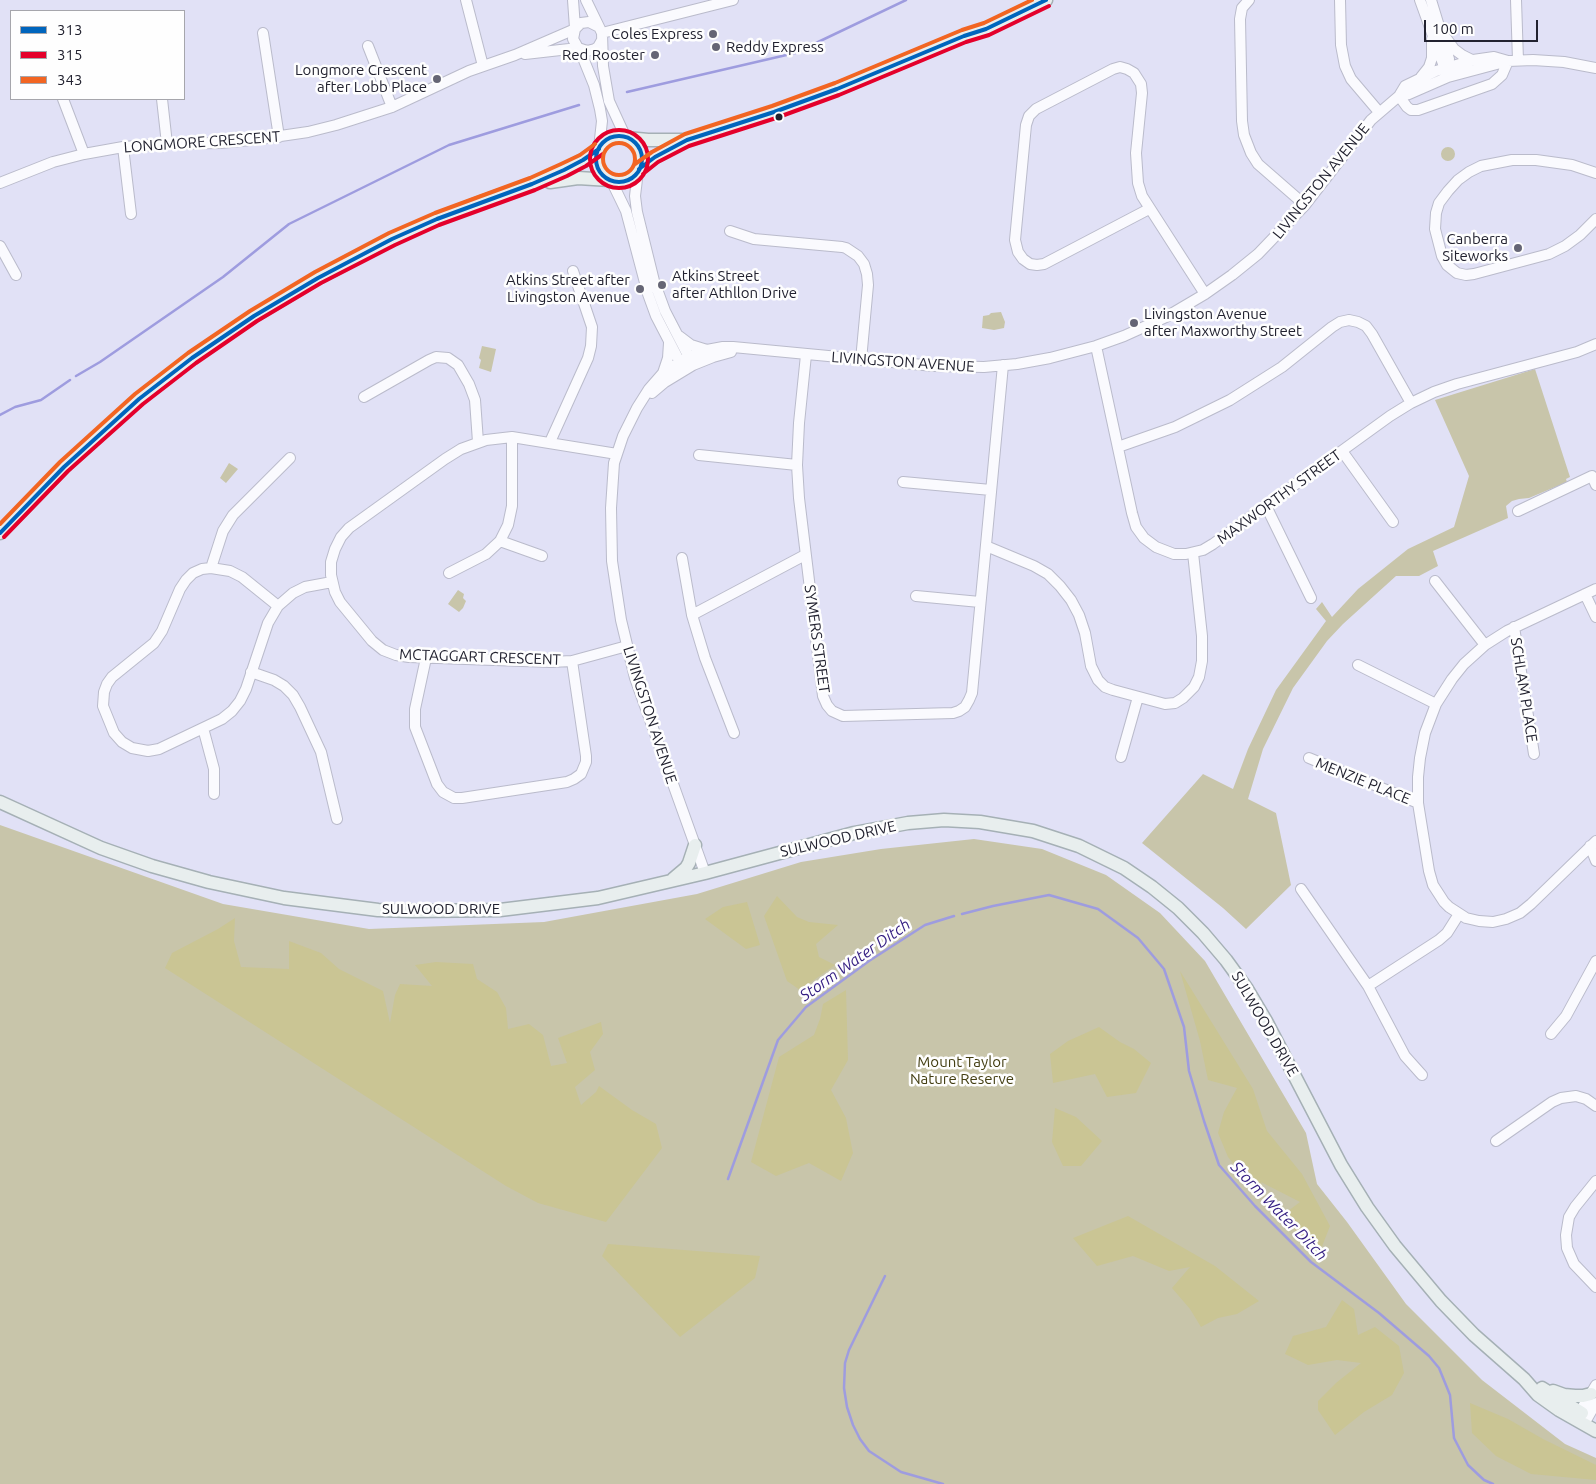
<!DOCTYPE html>
<html>
<head>
<meta charset="utf-8">
<style>
  body { margin:0 }
  #map { position:relative; width:1596px; height:1484px; overflow:hidden; background:#e1e1f6; font-family:Ubuntu,sans-serif }
  canvas { display:block }
  .legend { position:absolute; left:10px; top:10px; width:175px; height:90px; box-sizing:border-box; background:#fefefe; border:1px solid #a6a6ac; margin:0; padding:6px 9px; list-style:none; font-size:15px; color:#222230 }
  .legend li { display:flex; align-items:center; gap:10px; height:25px }
  .legend b { width:25px; border:1px solid #a6a6ac }
  .scale { position:absolute; left:1424px; top:20px; width:114px; height:22px; box-sizing:border-box; border:2px solid #222230; border-top:0; padding-left:6px; font-size:15px; line-height:18px; white-space:nowrap; color:#222230; -webkit-text-stroke:4px #fefefe; paint-order:stroke }
</style>
</head>
<body>
<div id="map">
<canvas width="1596" height="1484"></canvas>
<ul class="legend">
<li><b style="height:6px;background:#0065bd"></b>313</li>
<li><b style="height:6px;background:#e4002b"></b>315</li>
<li><b style="height:6px;background:#f26522"></b>343</li>
</ul>
<div class="scale">100 m</div>
</div>
<script>
const context = document.querySelector('canvas').getContext('2d');
context.lineJoin = 'round';
function paint(path, color) {
  context.fillStyle = color;
  context.fill(path, 'evenodd');
}
function toPath(rows) {
  const path = new Path2D();
  for (const r of rows) {
    if (r.length === 3) {
      path.moveTo(r[0] + r[2], r[1]);
      path.arc(r[0], r[1], r[2], 0, 2 * Math.PI);
      continue;
    }
    path.moveTo(r[0], r[1]);
    for (let i = 2; i < r.length; i += 2) path.lineTo(r[i], r[i + 1]);
  }
  return path;
}
function trace(path, color, width, dash) {
  context.strokeStyle = color;
  context.lineWidth = width;
  context.lineCap = dash ? 'butt' : 'round';
  context.setLineDash(dash || []);
  context.stroke(path);
}
function drawText(font, color, halo, rows, align = 'center') {
  context.font = font + ' Ubuntu,sans-serif';
  context.lineWidth = 5;
  context.setLineDash([]);
  context.textBaseline = 'middle';
  context.strokeStyle = halo;
  context.fillStyle = color;
  for (const [text, x, y, turn = 0] of rows) {
    context.save();
    context.translate(x, y);
    context.rotate((+turn || 0) * Math.PI / 180);
    context.textAlign = isNaN(turn) ? turn : align;
    if (halo) context.strokeText(text, 0, 0);
    context.fillText(text, 0, 0);
    context.restore();
  }
}
paint(toPath([
  [1448,154,7],
  [1001,312,1005,322,1004,328,994,330,982,328,983,316,989,315,991,313],
  [482,346,496,349,491,372,479,368,481,360,479,358],
  [1535,369,1570,477,1566,479,1567,482,1529,498,1519,499,1512,501,1506,506,1508,518,1433,551,1438,566,1419,576,1396,576,1343,624,1327,641,1293,688,1263,749,1248,799,1276,813,1291,885,1246,929,1223,908,1142,843,1203,774,1233,789,1248,749,1276,690,1326,621,1316,609,1322,602,1332,617,1358,589,1408,549,1454,527,1469,476,1435,400],
  [229,463,238,469,226,483,220,478],
  [458,590,464,594,463,598,466,601,463,608,459,612,448,604],
  [0,825,223,904,369,929,544,922,697,894,801,862,881,849,974,839,1042,849,1106,875,1160,913,1205,961,1306,1133,1317,1184,1347,1222,1406,1304,1482,1380,1565,1444,1596,1458,1596,1484,0,1484]
]), '#c8c5aa');
paint(toPath([
  [777,896,797,917,809,922,838,925,816,944,819,957,835,965,800,990,787,981,764,916],
  [747,902,760,945,746,949,705,919,723,907],
  [235,918,234,941,241,967,289,969,289,941,321,953,339,969,383,991,390,1023,395,995,400,984,432,986,415,965,436,962,473,964,477,979,497,992,506,1008,508,1029,529,1024,543,1035,551,1066,567,1063,558,1038,601,1022,603,1034,590,1052,595,1070,575,1087,581,1105,596,1092,599,1086,632,1110,656,1124,662,1148,606,1222,538,1203,506,1186,165,968,172,953,218,929],
  [1180,971,1253,1089,1267,1131,1302,1174,1330,1226,1321,1249,1297,1233,1284,1214,1300,1202,1261,1182,1265,1194,1248,1181,1228,1157,1218,1133,1224,1112,1237,1088,1208,1080,1200,1041],
  [846,990,848,1060,831,1090,846,1118,853,1153,841,1181,809,1163,776,1176,751,1162,779,1057,814,1035,820,1019,823,1004],
  [1099,1027,1120,1042,1134,1049,1151,1063,1136,1093,1107,1097,1095,1074,1053,1083,1050,1054,1068,1041],
  [1055,1108,1076,1117,1102,1141,1081,1166,1063,1166,1052,1142],
  [1128,1216,1215,1266,1259,1301,1237,1314,1218,1318,1201,1327,1190,1309,1172,1288,1190,1267,1169,1271,1133,1256,1097,1266,1073,1238],
  [608,1244,760,1256,755,1278,680,1337,602,1256],
  [1342,1300,1354,1309,1358,1335,1375,1327,1399,1346,1404,1373,1392,1395,1364,1412,1335,1435,1318,1410,1318,1401,1336,1383,1361,1363,1337,1360,1308,1365,1285,1354,1293,1336,1326,1327],
  [1470,1403,1508,1419,1543,1439,1596,1465,1596,1480,1531,1474,1496,1456,1472,1433]
]), '#cac594');
trace(toPath([
  [627,92,795,53,906,0],
  [76,376,100,362,223,277,289,224,449,145,579,105],
  [0,415,15,407,41,400,70,380],
  [962,914,993,906,1049,895,1098,909,1138,938,1164,969,1184,1027,1189,1071,1204,1121,1219,1165,1255,1206,1311,1262,1379,1313,1429,1356,1439,1368,1450,1395,1454,1438,1468,1465,1484,1480,1493,1484],
  [728,1179,778,1040,806,1007,869,961,925,925,954,916],
  [885,1276,849,1350,845,1363,844,1388,847,1407,853,1425,860,1439,869,1451,901,1472,943,1484]
]), '#9e9cdf', 2.5);
const minor = toPath([
  [466,0,483,66],
  [573,0,575,28],
  [586,0,602,33,603,66,609,101,626,138],
  [1249,0,1242,8,1240,19,1242,121,1244,135,1251,153,1258,164,1305,205],
  [1340,0,1341,45,1345,66,1351,79,1379,112],
  [1420,0,1446,72],
  [1431,0,1449,59],
  [1516,0,1518,60],
  [599,27,589,22,581,23,575,29,573,39,578,48,587,51,595,49,598,47,602,40],
  [263,33,279,137],
  [602,33,733,0],
  [1446,38,1454,49,1462,55,1472,60],
  [368,46,392,107],
  [579,48,594,85,600,109,602,121,599,148],
  [525,54,578,48],
  [1421,77,1429,67,1432,58,1432,39],
  [1399,96,1405,86,1436,71,1473,60,1494,57,1508,61,1533,60,1564,62,1596,68],
  [1399,96,1407,107,1411,110,1418,110,1492,84,1502,75,1508,61],
  [63,99,84,154],
  [162,99,167,144],
  [123,147,131,214],
  [638,171,635,196,637,212,654,281,665,311,693,365],
  [1596,173,1572,165,1536,160,1512,160,1481,166,1469,172,1458,180,1448,191,1439,203,1436,213,1435,229,1442,256,1447,265,1457,273,1466,275,1474,274,1549,254,1565,246,1580,235,1596,219],
  [611,180,626,211,648,294,656,316,684,370],
  [0,183,53,162,84,154,123,147,167,144,221,143,260,139,308,132,336,125,392,107,469,71,515,55,575,29],
  [1149,209,1044,264,1037,265,1030,264,1023,259,1018,252,1015,240,1026,125,1029,116,1036,109,1113,69,1120,67,1127,69,1134,73,1141,84,1142,93,1136,153,1138,183,1142,196,1205,294],
  [730,231,754,239,842,247,846,248,858,256,864,264,867,274,868,285,861,360],
  [0,246,16,275],
  [679,336,691,345,707,350],
  [1096,346,1132,513,1136,527,1144,538,1156,547,1174,554,1186,554,1203,550,1213,544,1390,416,1411,403,1434,392,1457,384,1577,352,1596,344],
  [806,355,799,423,797,465,799,498,823,696,827,705,832,711,843,716,953,713,959,711,965,707,969,700,972,693,1003,365],
  [663,373,668,358,669,343],
  [652,393,665,382,693,365,713,357,731,352],
  [364,397,429,360,436,357,448,358,458,365,469,384,475,400,478,442],
  [550,442,588,358,591,346,592,327,573,271],
  [1118,447,1175,427,1230,400,1282,367,1332,327,1340,322,1349,320,1358,322,1366,326,1372,334,1411,403],
  [1342,451,1393,522],
  [617,454,512,437,486,440,461,449,445,459,349,528,341,537,335,549,331,562,331,575,335,592,340,602,372,641,383,650,396,655,409,657,551,662,572,661,627,646],
  [699,455,797,465],
  [903,482,991,490],
  [1266,506,1311,598],
  [1518,511,1592,476,1596,485],
  [500,541,542,556],
  [986,546,1034,566,1048,574,1060,586,1071,600,1079,615,1085,633,1091,666,1098,680,1105,687,1113,690,1165,704,1175,703,1183,698,1194,687,1199,677,1202,661,1202,636,1193,553],
  [682,558,692,615,805,555],
  [211,568,223,531,233,515,290,458],
  [449,573,486,554,500,541,508,525,512,506,512,437],
  [1435,581,1485,645],
  [1596,589,1507,631,1485,645,1464,664,1452,679,1436,704,1425,733,1420,758,1418,777,1418,803,1429,871,1433,885,1444,902,1449,907,1466,918,1479,921,1493,922,1506,919,1520,913,1531,904,1596,841],
  [1585,594,1596,617],
  [916,596,980,602],
  [278,606,242,577,230,571,211,568,202,569,193,573,186,580,180,589,162,631,154,643,112,677,107,684,104,692,103,706,114,733,122,742,132,748,148,751,159,749,222,719,232,711,240,701,246,689,268,623,278,606,293,593,305,587,332,582],
  [692,615,705,658,734,733],
  [1514,627,1534,754],
  [426,658,415,709,415,727,437,784,443,792,454,798,462,798,567,782,574,779,581,774,586,762,586,756,572,661],
  [1358,665,1436,704],
  [251,672,274,680,284,686,293,695,300,707,321,752,337,819],
  [203,728,214,769,214,794],
  [1121,757,1138,697],
  [1309,758,1418,803],
  [1590,846,1596,861],
  [705,873,635,678,621,620,612,561,611,508,614,463,623,436,637,408,649,389,663,373,688,357,707,350,723,347,733,347,934,366,984,367,1017,364,1050,358,1096,346,1124,336,1166,317,1205,294,1232,275,1258,254,1305,205,1371,120,1399,96,1409,94,1448,77,1508,61],
  [1301,889,1368,986],
  [1551,1034,1566,1016,1596,961],
  [1422,1075,1405,1056,1368,986,1439,940,1447,933,1459,914],
  [1496,1141,1552,1102,1561,1098,1576,1096,1586,1099,1596,1106],
  [1596,1181,1575,1207,1569,1217,1566,1235,1567,1248,1574,1264,1596,1287],
  [1576,1418,1596,1385],
  [1584,1424,1596,1403]
]);
const major = toPath([
  [619,159,23],
  [627,138,648,140,684,140],
  [639,169,655,157,687,140,774,112,837,89,964,36,986,29,1046,0],
  [550,182,578,178,610,180],
  [0,533,64,467,139,399,192,358,254,316,318,278,392,239,437,219,484,201,532,184,564,170,583,160,599,149],
  [0,802,101,848,152,866,209,882,284,898,378,910,413,911,500,910,598,898,705,873,854,833,908,823,944,820,980,822,1033,831,1079,846,1124,868,1152,887,1178,908,1203,933,1226,960,1247,989,1266,1021,1341,1165,1367,1207,1395,1246,1441,1301,1474,1335,1524,1379,1538,1395,1559,1410,1596,1431],
  [673,879,686,868,689,863,695,845],
  [1542,1388,1582,1413],
  [1553,1391,1564,1395,1575,1396,1583,1396,1591,1394]
]);
trace(minor, '#babbcb', 12);
trace(major, '#a5b0b5', 15);
trace(minor, '#fafafe', 10);
trace(major, '#e8eeee', 12);
trace(toPath([
  [619,159,23],
  [639,169,655,157,687,140,774,112,837,89,964,36,986,29,1046,0],
  [0,533,64,467,139,399,192,358,254,316,318,278,392,239,437,219,532,184,564,170,583,160,599,149]
]), '#0065bd', 4);
trace(toPath([
  [619,159,29],
  [643,174,658,162,689,146,776,118,839,95,966,42,989,35,1049,6],
  [4,537,68,471,143,404,196,363,257,321,321,283,395,245,439,225,535,190,567,176,586,166,603,154]
]), '#e4002b', 4);
trace(toPath([
  [619,159,16],
  [635,164,652,152,685,134,772,106,835,83,962,30,984,23,1032,0],
  [0,524,60,462,135,394,188,353,250,311,315,272,389,233,435,213,530,178,561,164,580,155,595,144]
]), '#f26522', 4);
for (const [x, y, r, color] of [
  [713,34,5,"#656575"],
  [716,47,5,"#656575"],
  [655,55,5,"#656575"],
  [437,79,5,"#656575"],
  [779,117,4.5,"#222230"],
  [1518,248,5,"#656575"],
  [662,285,5,"#656575"],
  [640,289,5,"#656575"],
  [1134,323,5,"#656575"]
]) {
  const dot = new Path2D();
  dot.arc(x, y, r, 0, 2 * Math.PI);
  context.fillStyle = color;
  context.fill(dot);
  trace(dot, '#fefefe', 2);
}
drawText('15px', '#222230', '#fefefe', [
  ["Coles Express",703,34],
  ["Reddy Express",726,47,"left"],
  ["Red Rooster",645,55],
  ["Longmore Crescent",427,70],
  ["after Lobb Place",427,87],
  ["Canberra",1508,239],
  ["Siteworks",1508,256],
  ["Atkins Street",672,276,"left"],
  ["after Athllon Drive",672,293,"left"],
  ["Atkins Street after",630,280],
  ["Livingston Avenue",630,297],
  ["Livingston Avenue",1144,314,"left"],
  ["after Maxworthy Street",1144,331,"left"]
], 'right');
drawText('15px', '#222230', '#fefefe', [
  ["LONGMORE CRESCENT",202,142,-4],
  ["LIVINGSTON AVENUE",1321,181,-51],
  ["LIVINGSTON AVENUE",903,362,4],
  ["MAXWORTHY STREET",1279,497,-36],
  ["SYMERS STREET",817,639,82],
  ["MCTAGGART CRESCENT",480,657,2],
  ["SCHLAM PLACE",1524,690,81],
  ["LIVINGSTON AVENUE",650,715,72],
  ["MENZIE PLACE",1363,781,22],
  ["SULWOOD DRIVE",838,839,-13],
  ["SULWOOD DRIVE",441,909],
  ["SULWOOD DRIVE",1265,1024,60]
]);
drawText('15px', '#433e12', '#fefefe', [
  ["Mount Taylor",962,1062],
  ["Nature Reserve",962,1079]
]);
drawText('italic 16px', '#321c81', '#fefefe', [
  ["Storm Water Ditch",855,960,-35],
  ["Storm Water Ditch",1279,1211,46]
]);
</script>
</body>
</html>
